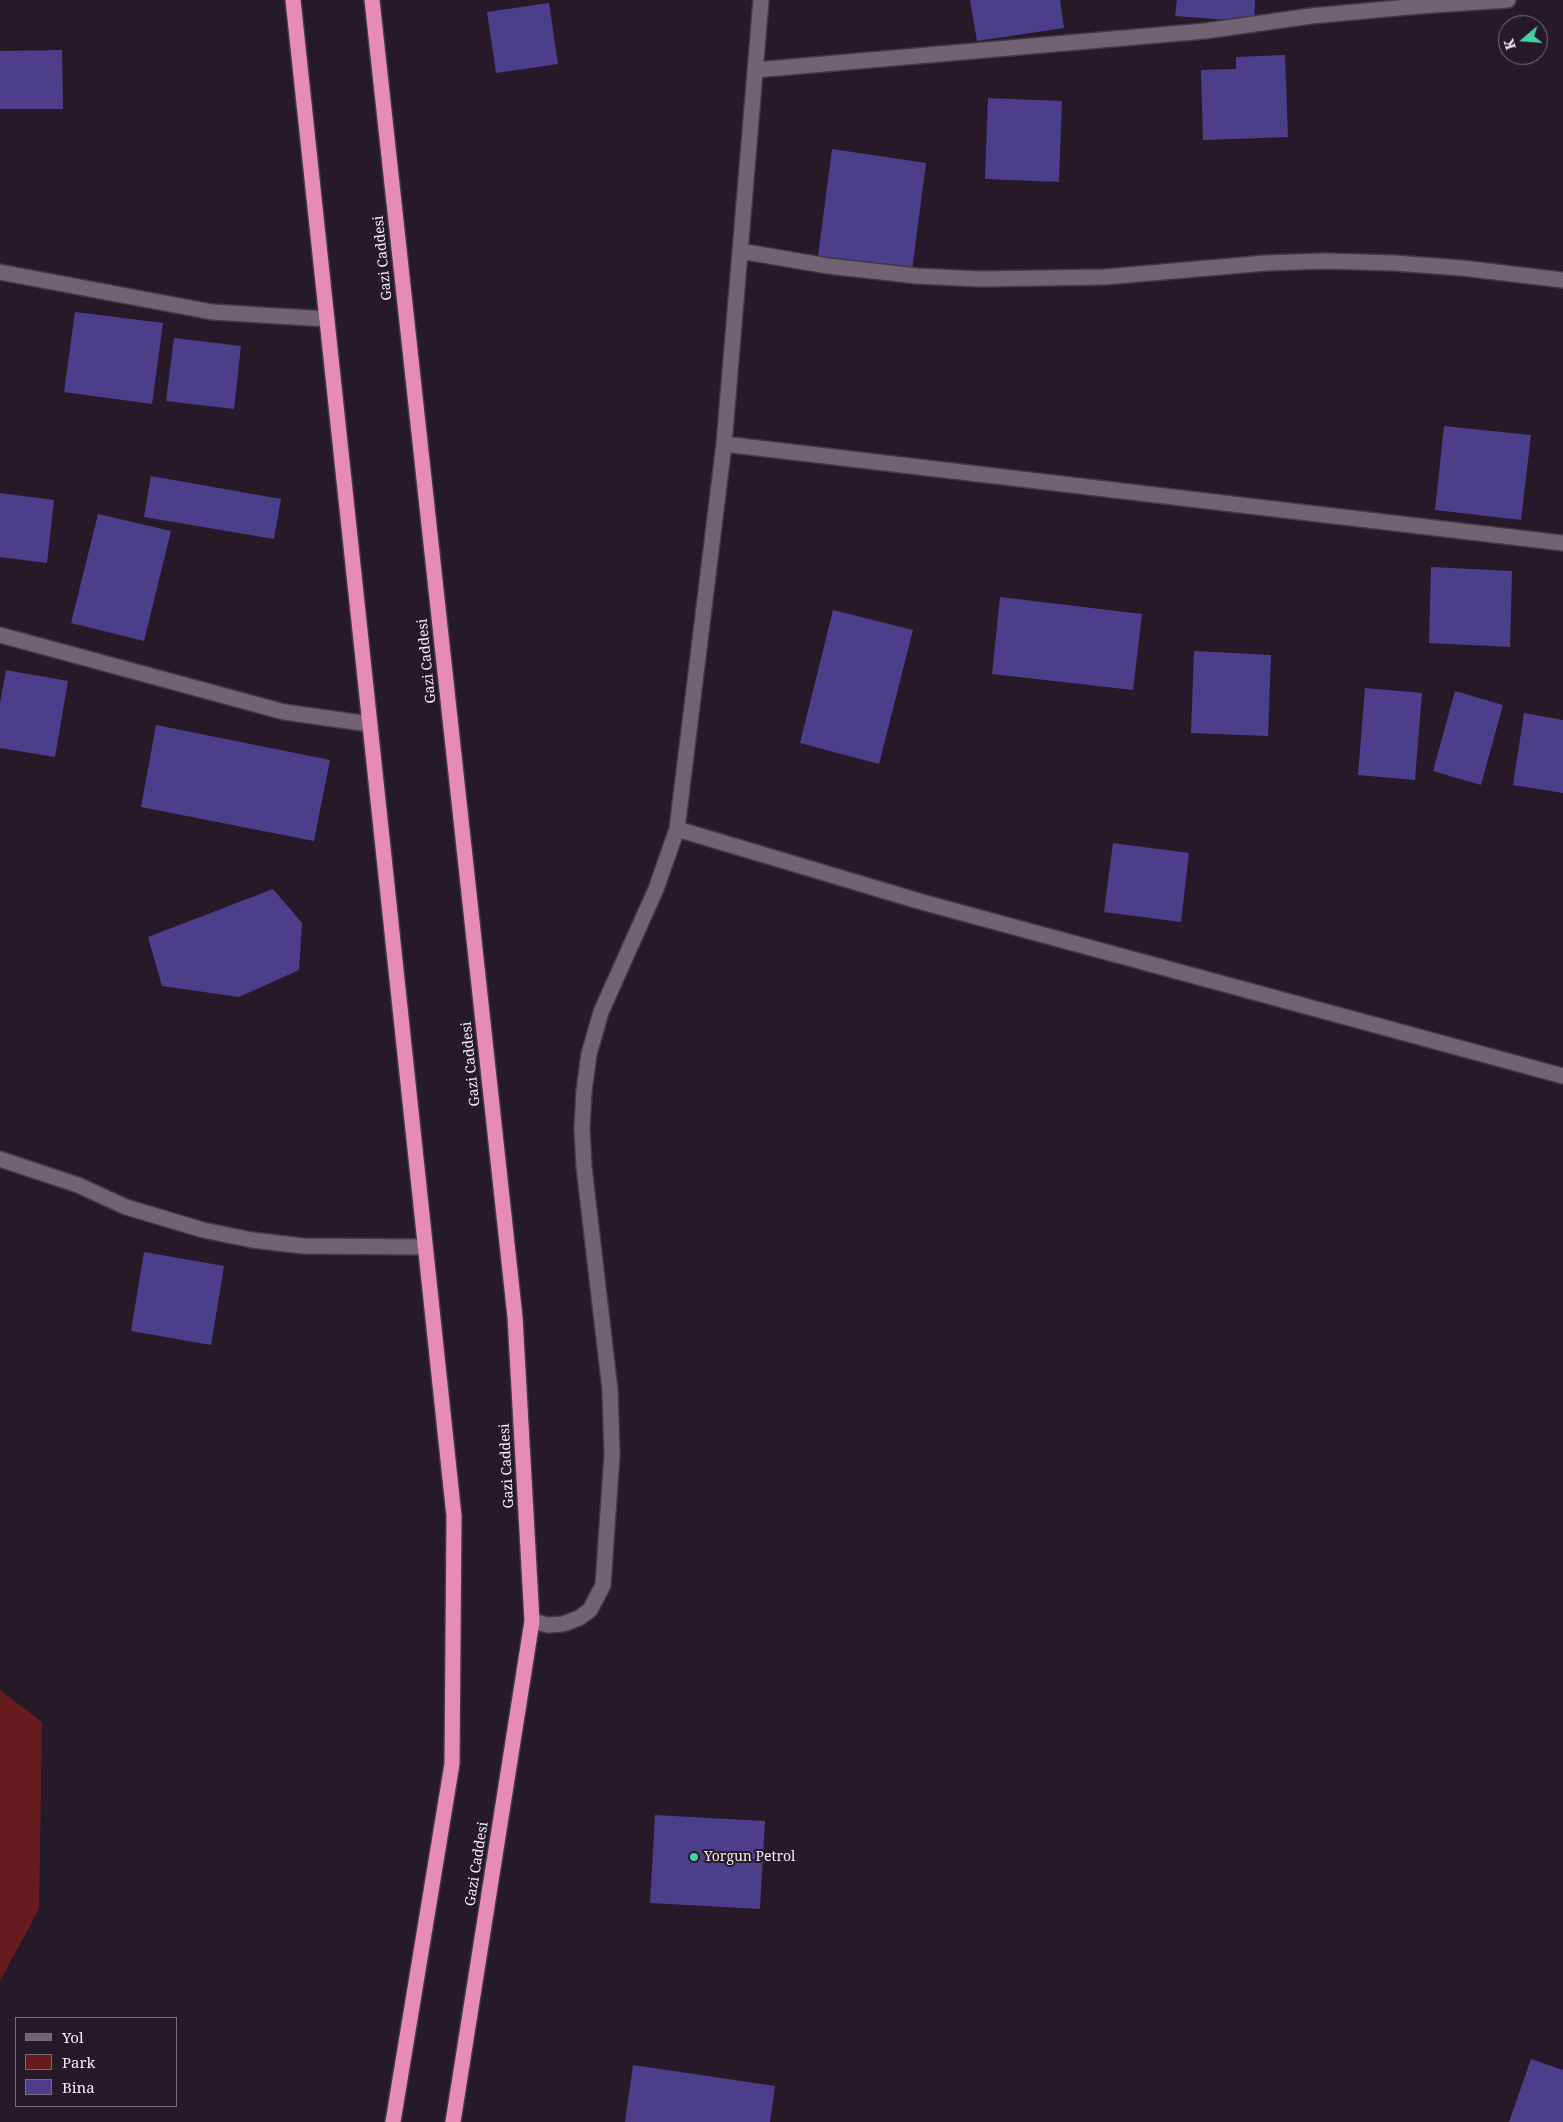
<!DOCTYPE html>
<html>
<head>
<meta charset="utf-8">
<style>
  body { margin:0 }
  #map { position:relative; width:1563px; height:2122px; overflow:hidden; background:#261a28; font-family:"Noto Serif",serif }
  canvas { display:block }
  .legend { position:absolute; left:15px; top:2017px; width:162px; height:90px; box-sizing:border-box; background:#261a28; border:1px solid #786e7a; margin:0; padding:6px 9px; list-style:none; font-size:15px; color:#f4ecf6 }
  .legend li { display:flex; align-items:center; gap:10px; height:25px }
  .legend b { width:25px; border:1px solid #786e7a }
  .north { position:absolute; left:1498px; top:15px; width:50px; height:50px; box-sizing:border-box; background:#261a28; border:1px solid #786e7a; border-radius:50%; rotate:252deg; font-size:14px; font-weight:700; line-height:20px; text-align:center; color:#f4ecf6 }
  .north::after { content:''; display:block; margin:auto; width:18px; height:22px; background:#44d49f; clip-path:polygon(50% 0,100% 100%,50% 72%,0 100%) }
</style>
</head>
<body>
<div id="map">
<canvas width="1563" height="2122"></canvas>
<ul class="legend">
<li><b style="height:6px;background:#716374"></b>Yol</li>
<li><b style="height:14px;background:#661c1e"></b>Park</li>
<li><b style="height:14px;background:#4d3e8b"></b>Bina</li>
</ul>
<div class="north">K</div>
</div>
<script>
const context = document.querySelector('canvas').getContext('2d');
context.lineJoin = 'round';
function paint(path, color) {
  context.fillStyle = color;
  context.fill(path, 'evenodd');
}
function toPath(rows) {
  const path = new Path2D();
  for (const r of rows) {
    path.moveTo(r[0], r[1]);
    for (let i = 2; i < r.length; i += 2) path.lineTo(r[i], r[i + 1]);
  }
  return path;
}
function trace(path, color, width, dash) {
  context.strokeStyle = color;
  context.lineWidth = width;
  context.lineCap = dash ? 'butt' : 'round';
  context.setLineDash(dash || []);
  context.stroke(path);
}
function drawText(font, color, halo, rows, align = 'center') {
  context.font = font + ' "Noto Serif",serif';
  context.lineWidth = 4;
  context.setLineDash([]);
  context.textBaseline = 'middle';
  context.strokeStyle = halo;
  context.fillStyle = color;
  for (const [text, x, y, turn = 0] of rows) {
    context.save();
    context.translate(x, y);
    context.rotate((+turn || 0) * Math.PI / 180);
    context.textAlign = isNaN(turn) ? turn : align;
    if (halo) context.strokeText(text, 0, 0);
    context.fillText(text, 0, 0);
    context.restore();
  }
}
paint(toPath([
  [0,1690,42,1722,39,1909,0,1981]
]), '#661c1e');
paint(toPath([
  [970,0,1060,0,1064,28,977,41],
  [1177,0,1255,0,1254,22,1175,16],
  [549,3,558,64,496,73,487,12],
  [62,50,63,109,0,109,0,51],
  [1285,55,1288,137,1203,140,1201,70,1236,69,1236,57],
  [988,98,1062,101,1059,182,985,179],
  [832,149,926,163,912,270,818,256],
  [75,312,163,323,152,404,64,392],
  [174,338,241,346,234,409,166,401],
  [1444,426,1531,435,1521,520,1435,510],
  [151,476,281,499,274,539,144,517],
  [0,493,54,500,47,563,0,557],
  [98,514,171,531,144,641,71,623],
  [1431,567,1512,571,1510,647,1429,643],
  [1000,597,1142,614,1133,690,992,674],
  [833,610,913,630,879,764,800,743],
  [1194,651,1271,655,1268,736,1191,733],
  [6,670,68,681,55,757,0,748,0,703],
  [1365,688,1422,693,1415,780,1358,775],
  [1455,691,1503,705,1481,785,1433,771],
  [1524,713,1563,720,1563,793,1513,785],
  [156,725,330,760,314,841,141,807],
  [1113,843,1189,853,1181,922,1104,912],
  [273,889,302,923,299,970,239,997,162,986,148,937],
  [144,1252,224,1266,211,1345,131,1331],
  [655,1815,765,1821,760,1909,650,1903],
  [1531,2059,1563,2070,1563,2122,1509,2122],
  [633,2065,775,2086,770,2122,625,2122]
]), '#4d3e8b');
const lane = toPath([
  [0,1159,78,1185,126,1207,203,1230,252,1240,303,1246,425,1247]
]);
const street = toPath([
  [755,70,1205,31,1311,16,1419,6,1508,0],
  [740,251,828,266,917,276,980,279,1105,277,1266,263,1325,261,1394,263,1462,268,1563,280],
  [0,272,212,312,327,319],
  [724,444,1563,543],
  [0,635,284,712,369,724],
  [677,829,922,902,1563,1076],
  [532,1621,548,1625,563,1624,579,1618,590,1610,603,1585,612,1455,610,1390,584,1167,582,1129,584,1091,589,1054,601,1012,656,889,677,829,724,444,761,0]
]);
const highway = toPath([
  [293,0,454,1516,452,1764,393,2122],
  [372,0,515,1317,532,1621,453,2122]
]);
trace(lane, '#413843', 18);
trace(street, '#413843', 18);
trace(highway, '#413843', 18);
trace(lane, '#716374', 15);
trace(street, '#716374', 15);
trace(highway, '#e58bb4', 15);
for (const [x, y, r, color] of [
  [694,1857,5,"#44d49f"]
]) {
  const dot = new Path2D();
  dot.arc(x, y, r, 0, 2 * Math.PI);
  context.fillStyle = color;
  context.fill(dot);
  trace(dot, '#261a28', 2);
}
drawText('14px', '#f4ecf6', '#261a28', [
  ["Gazi Caddesi",383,258,-96],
  ["Gazi Caddesi",427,661,-96],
  ["Gazi Caddesi",471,1064,-96],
  ["Gazi Caddesi",507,1466,-93],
  ["Gazi Caddesi",477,1864,-81]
]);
drawText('14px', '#f4ecf6', '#261a28', [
  ["Yorgun Petrol",704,1857]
], 'left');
</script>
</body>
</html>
